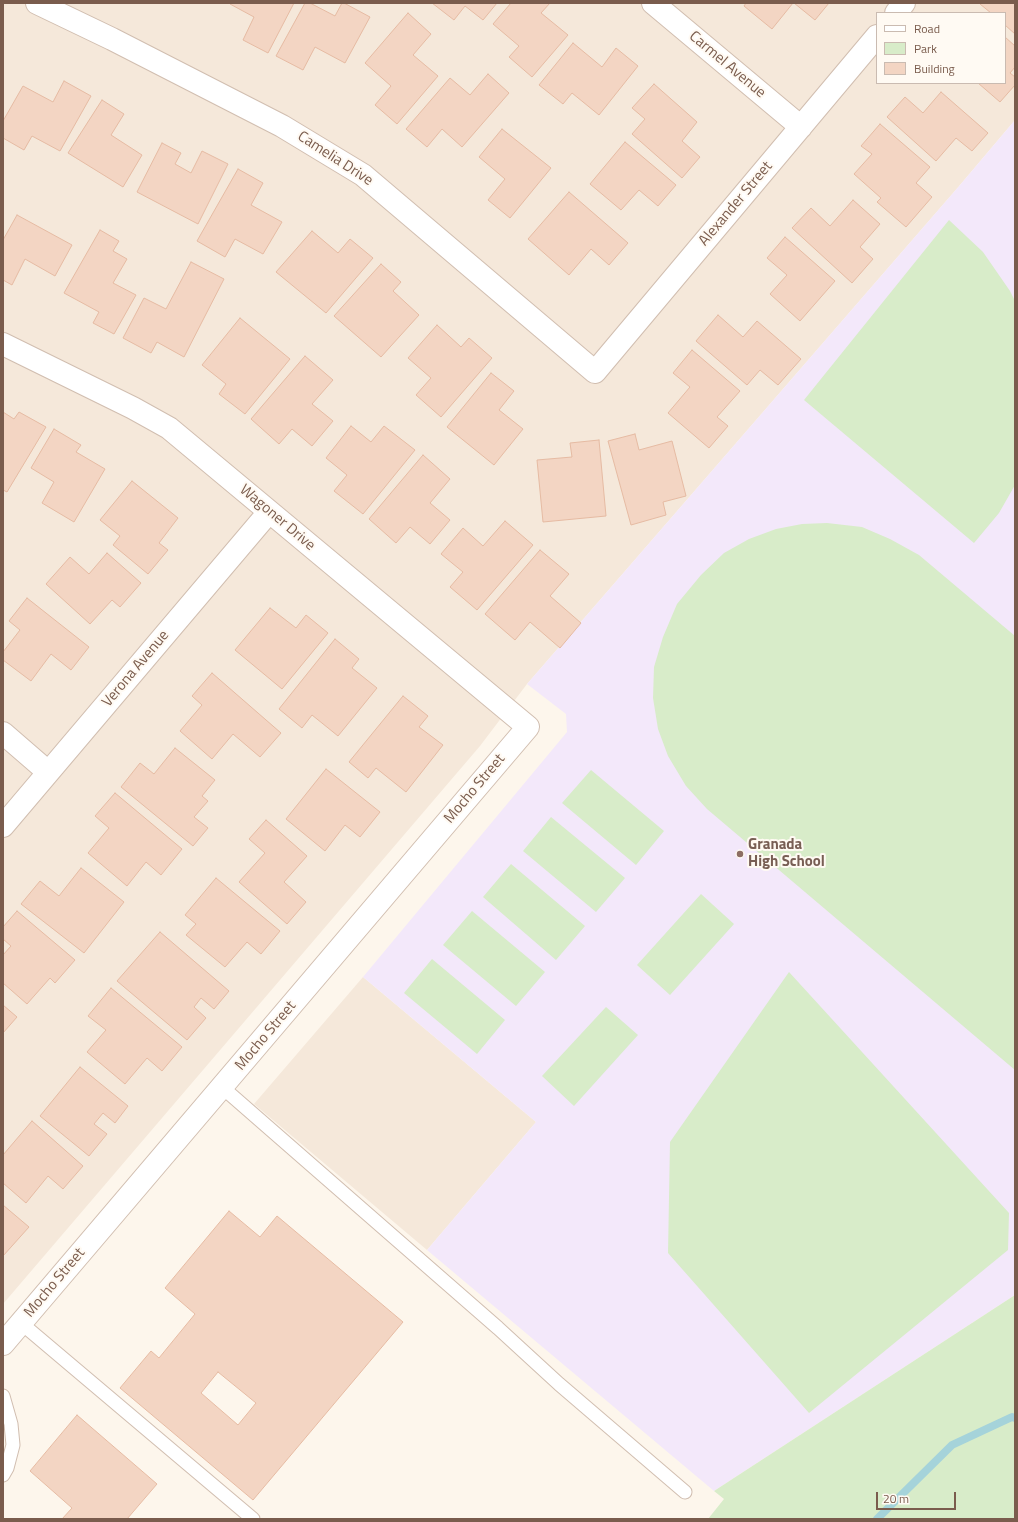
<!DOCTYPE html>
<html>
<head>
<meta charset="utf-8">
<style>
  body { margin:0 }
  #map { position:relative; width:1018px; height:1522px; overflow:hidden; background:#fdf6ec; font-family:"Titillium Web",sans-serif }
  canvas { display:block }
  .frame { position:absolute; inset:0; border:4px solid #7a5c4d; pointer-events:none }
  .legend { position:absolute; left:876px; top:12px; width:130px; height:72px; box-sizing:border-box; background:#fffaf3; border:1px solid #cabbb1; margin:0; padding:5px 7px; list-style:none; font-size:12px; color:#7a5c4d }
  .legend li { display:flex; align-items:center; gap:8px; height:20px }
  .legend b { width:20px; border:1px solid #cabbb1 }
  .scale { position:absolute; left:876px; top:1492px; width:80px; height:18px; box-sizing:border-box; border:2px solid #7a5c4d; border-top:0; padding-left:5px; font-size:12px; line-height:14px; white-space:nowrap; color:#7a5c4d; -webkit-text-stroke:3px #fffaf3; paint-order:stroke }
</style>
</head>
<body>
<div id="map">
<canvas width="1018" height="1522"></canvas>
<div class="frame"></div>
<ul class="legend">
<li><b style="height:5px;background:#fff"></b>Road</li>
<li><b style="height:11px;background:#d8ecc9"></b>Park</li>
<li><b style="height:11px;background:#f3d5c3"></b>Building</li>
</ul>
<div class="scale">20 m</div>
</div>
<script>
const context = document.querySelector('canvas').getContext('2d');
context.lineJoin = 'round';
function paint(path, color) {
  context.fillStyle = color;
  context.fill(path, 'evenodd');
}
function toPath(rows) {
  const path = new Path2D();
  for (const r of rows) {
    path.moveTo(r[0], r[1]);
    for (let i = 2; i < r.length; i += 2) path.lineTo(r[i], r[i + 1]);
  }
  return path;
}
function trace(path, color, width, dash) {
  context.strokeStyle = color;
  context.lineWidth = width;
  context.lineCap = dash ? 'butt' : 'round';
  context.setLineDash(dash || []);
  context.stroke(path);
}
function drawText(font, color, halo, rows, align = 'center') {
  context.font = font + ' "Titillium Web",sans-serif';
  context.lineWidth = 4;
  context.setLineDash([]);
  context.textBaseline = 'middle';
  context.strokeStyle = halo;
  context.fillStyle = color;
  for (const [text, x, y, turn = 0] of rows) {
    context.save();
    context.translate(x, y);
    context.rotate((+turn || 0) * Math.PI / 180);
    context.textAlign = isNaN(turn) ? turn : align;
    if (halo) context.strokeText(text, 0, 0);
    context.fillText(text, 0, 0);
    context.restore();
  }
}
paint(toPath([
  [3,3,1015,3,1015,120,960,185,527,684,480,746,3,1304],
  [877,13,1005,13,1005,83,877,83],
  [363,977,536,1122,427,1250,254,1104]
]), '#f5e8da');
paint(toPath([
  [1015,120,1015,1295,714,1491,427,1250,536,1122,363,977,567,732,566,714,527,684,960,185]
]), '#f3e8fa');
paint(toPath([
  [949,220,983,252,1010,291,1015,301,1015,485,999,513,974,543,804,400],
  [827,523,862,527,890,539,919,555,1015,636,1015,1070,707,809,686,786,668,756,658,729,653,698,654,667,663,637,677,604,701,575,724,553,749,539,776,529,802,524],
  [591,770,664,831,636,865,562,803],
  [551,817,625,878,596,912,523,851],
  [511,864,585,926,556,960,483,897],
  [701,894,734,924,670,995,637,965],
  [472,911,545,972,516,1006,443,945],
  [432,959,505,1020,477,1054,404,993],
  [789,972,1009,1213,1008,1250,809,1413,668,1253,670,1142],
  [606,1007,638,1035,574,1106,542,1076],
  [1015,1295,1015,1519,708,1519,724,1499,714,1491]
]), '#d8ecc9');
trace(toPath([
  [877,1519,952,1445,1012,1417,1015,1418]
]), '#a5d3da', 8);
const building = toPath([
  [231,3,294,3,268,53,243,40,254,17,230,4,231,3],
  [305,3,310,3,335,16,342,3,344,3,370,17,345,63,315,47,303,70,276,56,305,3],
  [432,3,497,3,483,20,465,6,454,20,432,3],
  [511,3,550,3,541,13,568,35,532,77,509,57,519,46,493,24,511,3],
  [746,3,793,3,772,29,744,6,746,3],
  [794,3,829,3,815,20,794,3],
  [981,3,1015,3,1015,34,1005,25,1005,13,991,13,980,4,981,3],
  [408,13,431,34,413,55,438,76,397,124,375,105,391,86,365,63,408,13],
  [1005,37,1015,46,1015,67,1010,73,1015,77,1015,85,1000,102,978,83,1005,83,1005,37],
  [573,43,602,67,616,48,638,66,599,115,572,93,563,104,539,85,573,43],
  [488,74,509,93,462,147,442,129,427,147,406,129,450,78,470,95,488,74],
  [64,81,91,96,60,151,32,136,24,150,3,138,3,121,23,86,53,102,64,81],
  [654,84,697,122,682,141,700,157,682,178,632,134,645,119,632,108,654,84],
  [941,92,988,133,972,151,956,138,936,161,887,117,905,97,923,113,941,92],
  [102,100,124,114,111,135,142,155,123,187,68,153,102,100],
  [880,124,930,167,916,183,932,197,906,227,877,202,881,198,854,174,872,154,861,146,880,124],
  [502,129,551,168,510,218,488,200,505,179,479,157,502,129],
  [625,142,676,185,658,206,639,190,621,210,590,184,625,142],
  [162,143,181,153,175,164,191,173,202,151,228,164,198,224,137,192,162,143],
  [238,169,263,183,251,205,282,222,263,254,235,239,225,257,197,241,238,169],
  [569,192,628,243,609,265,591,249,569,275,528,239,569,192],
  [853,200,880,224,860,247,873,259,852,283,792,228,811,208,830,226,853,200],
  [17,215,72,245,55,276,25,259,12,285,3,280,3,240,17,215],
  [100,230,119,241,113,251,127,259,113,283,136,295,114,334,93,323,99,312,64,293,100,230],
  [312,231,338,253,350,239,373,258,326,313,276,272,312,231],
  [785,237,835,281,800,321,770,294,787,275,767,258,785,237],
  [191,262,224,279,184,357,157,342,151,353,123,338,144,298,166,309,191,262],
  [381,264,401,282,393,291,419,315,381,357,334,316,381,264],
  [718,315,743,337,757,321,801,359,778,385,760,370,747,385,696,341,718,315],
  [240,318,290,359,245,414,219,394,226,384,202,365,240,318],
  [437,325,461,347,469,338,492,358,441,417,416,395,431,378,408,358,437,325],
  [692,350,740,391,717,417,728,426,709,448,668,413,690,387,673,373,692,350],
  [305,356,333,380,312,404,333,421,312,446,292,429,279,444,251,419,305,356],
  [491,373,514,391,499,410,523,429,494,465,447,427,491,373],
  [3,412,14,419,19,412,46,427,7,492,3,490,3,412],
  [351,426,371,442,384,426,415,450,363,514,334,491,347,475,326,458,351,426],
  [54,429,81,445,76,452,105,469,74,522,42,503,54,482,31,468,54,429],
  [635,434,639,450,672,441,686,496,663,502,666,515,631,525,608,441,635,434],
  [599,440,606,516,543,522,537,460,572,457,570,443,599,440],
  [423,455,450,479,430,503,450,520,430,544,410,527,396,543,369,519,423,455],
  [132,481,178,518,159,543,168,550,148,574,113,545,120,536,100,520,132,481],
  [505,521,533,545,477,610,450,587,463,572,441,554,463,528,483,546,505,521],
  [540,550,569,574,550,596,581,623,560,648,530,622,515,640,485,614,540,550],
  [107,553,141,583,120,607,112,600,90,624,46,584,70,557,89,574,107,553],
  [27,598,89,647,71,670,51,654,31,681,3,660,3,652,20,630,9,621,27,598],
  [270,608,296,628,306,615,328,633,282,689,235,650,270,608],
  [335,639,359,659,352,668,377,688,338,736,312,715,302,728,279,709,335,639],
  [212,673,281,733,260,757,233,734,212,759,180,731,202,705,192,696,212,673],
  [403,696,428,716,419,727,443,745,406,792,376,768,368,778,349,762,403,696],
  [175,748,215,780,202,796,208,801,194,817,208,828,193,846,121,787,140,763,154,774,175,748],
  [326,769,380,812,360,837,345,825,325,851,286,819,326,769],
  [115,793,182,849,161,875,146,862,127,886,88,853,109,828,95,816,115,793],
  [266,820,307,856,284,882,306,902,287,924,239,882,265,853,249,839,266,820],
  [81,868,124,902,84,953,21,904,40,881,59,896,81,868],
  [216,878,280,931,261,954,247,942,225,967,186,935,196,924,185,915,216,878],
  [17,911,75,960,55,983,50,978,27,1004,3,983,3,955,11,946,3,939,3,927,17,911],
  [160,932,229,991,214,1009,201,998,194,1007,206,1018,187,1040,117,981,160,932],
  [111,988,182,1047,162,1071,147,1058,125,1084,87,1052,106,1030,88,1016,111,988],
  [3,1005,17,1017,3,1033,3,1005],
  [80,1067,128,1106,115,1123,103,1113,94,1124,107,1134,89,1156,40,1116,80,1067],
  [32,1121,83,1166,63,1189,48,1176,26,1203,3,1183,3,1155,32,1121],
  [3,1205,29,1227,3,1256,3,1205],
  [229,1211,260,1237,277,1216,403,1322,253,1500,120,1388,151,1351,159,1358,195,1314,165,1288,229,1211],
  [218,1372,256,1403,238,1425,201,1393,218,1372],
  [77,1415,157,1484,127,1519,62,1519,72,1508,30,1471,77,1415]
]);
paint(building, '#f3d5c3');
trace(building, '#e6bba3', 1);
const lane = toPath([
  [222,1087,498,1328,559,1384,685,1492],
  [21,1323,253,1519],
  [3,1396,11,1424,13,1445,7,1468,3,1475]
]);
const street = toPath([
  [37,3,112,39,282,126,363,175,595,372,877,36],
  [653,3,801,127],
  [896,13,904,3],
  [3,344,133,408,169,428,528,727,3,1344],
  [3,733,48,772],
  [3,826,269,512]
]);
trace(lane, '#d1beb0', 15);
trace(street, '#d1beb0', 24);
trace(lane, '#fff', 13);
trace(street, '#fff', 22);
for (const [x, y, r, color] of [
  [740,854,4,"#8d6e63"]
]) {
  const dot = new Path2D();
  dot.arc(x, y, r, 0, 2 * Math.PI);
  context.fillStyle = color;
  context.fill(dot);
  trace(dot, '#fffaf3', 1.5);
}
drawText('15px', '#7a5c4d', '#fffaf3', [
  ["Carmel Avenue",727,65,40],
  ["Camelia Drive",335,159,33],
  ["Alexander Street",736,204,-50],
  ["Wagoner Drive",277,518,40],
  ["Verona Avenue",136,669,-50],
  ["Mocho Street",475,789,-50],
  ["Mocho Street",266,1036,-50],
  ["Mocho Street",55,1283,-50]
]);
drawText('bold 15px', '#785e54', '#fffaf3', [
  ["Granada",748,845],
  ["High School",748,862]
], 'left');
</script>
</body>
</html>
